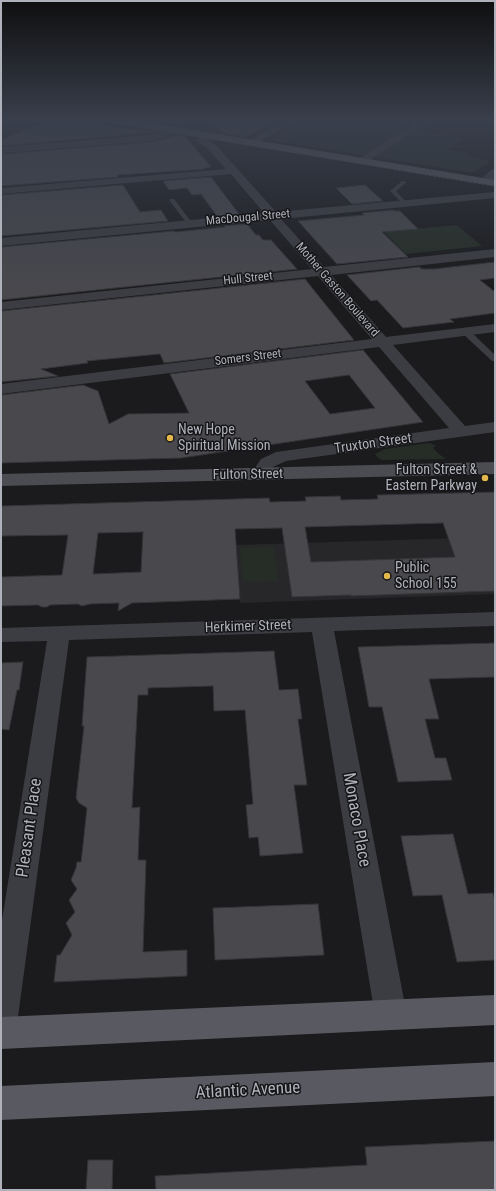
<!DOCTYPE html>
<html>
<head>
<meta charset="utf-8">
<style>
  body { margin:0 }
  #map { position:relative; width:496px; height:1191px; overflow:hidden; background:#1b1b1d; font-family:"Roboto Condensed",sans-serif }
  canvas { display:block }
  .frame { position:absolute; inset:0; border:2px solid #afb2bb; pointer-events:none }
</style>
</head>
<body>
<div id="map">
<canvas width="496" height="1191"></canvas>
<div class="frame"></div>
</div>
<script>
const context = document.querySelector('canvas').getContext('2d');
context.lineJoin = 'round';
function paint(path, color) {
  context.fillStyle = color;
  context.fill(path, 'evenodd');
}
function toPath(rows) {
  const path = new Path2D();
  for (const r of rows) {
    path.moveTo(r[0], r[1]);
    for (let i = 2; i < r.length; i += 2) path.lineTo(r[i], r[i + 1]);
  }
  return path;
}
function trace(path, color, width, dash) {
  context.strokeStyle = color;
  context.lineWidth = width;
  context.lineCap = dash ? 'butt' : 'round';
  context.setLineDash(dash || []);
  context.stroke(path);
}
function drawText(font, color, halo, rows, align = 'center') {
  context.font = font + ' "Roboto Condensed",sans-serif';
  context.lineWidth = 3;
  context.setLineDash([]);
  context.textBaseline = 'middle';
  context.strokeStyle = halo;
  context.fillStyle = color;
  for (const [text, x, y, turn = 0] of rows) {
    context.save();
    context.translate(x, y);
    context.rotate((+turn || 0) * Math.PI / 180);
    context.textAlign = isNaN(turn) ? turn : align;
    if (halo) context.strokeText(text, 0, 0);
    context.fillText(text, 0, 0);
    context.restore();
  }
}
paint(toPath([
  [495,537,495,594,240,603,236,545]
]), '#27272a');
paint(toPath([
  [306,121,331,121,352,125,357,121,386,121,405,124,399,128,467,138,447,149,470,153,467,156,490,161,475,172,467,172,269,140],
  [457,225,482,246,406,254,384,232],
  [429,443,435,445,435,446,433,448,440,455,446,458,443,459,382,460,378,458,375,454,385,449],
  [274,547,278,581,243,582,240,548]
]), '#252d26');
const building = toPath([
  [49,121,80,121,147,132,151,131,157,132,1,146,1,140,49,121],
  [212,121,275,121,245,137,224,133,212,121],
  [177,135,185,136,211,167,203,168,204,169,117,175,118,177,1,186,1,154,152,142,177,135],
  [211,177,239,214,217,216,201,194,192,195,187,188,169,190,163,181,211,177],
  [123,185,140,212,161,210,168,221,1,236,1,195,123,185],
  [365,185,383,201,352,204,336,188,365,185],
  [393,210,395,211,400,211,418,229,382,232,408,257,337,264,298,221,364,215,362,213,393,210],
  [247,224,256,235,259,235,263,240,271,240,297,269,1,300,1,247,174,231,175,232,225,227,224,226,247,224],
  [495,262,495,278,480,280,495,292,495,313,450,319,454,322,403,328,377,300,371,301,347,275,419,267,422,269,434,269,495,262],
  [305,279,354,340,164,363,160,354,87,361,88,363,41,369,58,376,1,382,1,311,305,279],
  [363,350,423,422,181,458,1,463,1,395,83,385,98,391,109,424,128,414,189,413,170,374,363,350],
  [349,375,375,408,330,414,305,381,349,375],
  [495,492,495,591,351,596,351,595,292,597,282,528,235,529,240,599,132,603,118,611,119,603,90,604,82,606,78,604,50,605,47,607,42,607,38,605,1,606,1,577,62,575,68,535,1,536,1,506,269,498,270,502,306,501,305,497,340,496,341,500,378,499,377,495,495,492],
  [443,523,455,557,311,562,305,527,443,523],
  [143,532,141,572,93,574,98,533,143,532],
  [495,643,495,677,429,679,439,719,425,719,435,758,446,758,452,780,398,782,382,707,369,707,358,647,495,643],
  [274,651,279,690,298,689,302,719,298,719,307,785,294,785,303,853,260,856,258,837,249,838,246,805,253,804,245,710,214,711,213,686,148,688,148,695,138,695,132,808,140,807,138,860,146,860,143,952,187,950,187,976,54,982,57,955,60,955,72,935,66,923,75,912,69,900,77,889,71,880,76,868,77,862,81,862,83,845,87,808,79,803,76,798,84,726,82,726,87,657,274,651],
  [23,662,19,690,17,690,9,730,1,729,1,663,23,662],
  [453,834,468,894,493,893,495,901,495,960,457,962,442,895,413,896,401,836,453,834],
  [318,904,324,955,215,960,213,908,318,904],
  [495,1141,495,1190,156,1190,155,1176,367,1165,365,1147,495,1141],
  [88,1160,113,1160,112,1190,86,1190,88,1160]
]);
paint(building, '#48484d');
trace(building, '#353539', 1);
paint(toPath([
  [402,181,407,182,396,191,408,204,405,206,390,191,402,181],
  [170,199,174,199,193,224,192,225,188,225,169,200,170,199],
  [462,329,468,329,495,355,495,361,492,361,462,333,462,329]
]), '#3c3d42');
paint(toPath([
  [284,121,296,121,253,145,247,145,245,143,284,121],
  [419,121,430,121,365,163,361,164,356,161,419,121],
  [176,128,181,131,179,133,152,141,1,153,1,147,151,135,176,128],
  [208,133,213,136,208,140,217,146,276,212,495,192,495,198,281,219,324,267,495,249,495,257,331,275,386,337,495,324,495,332,393,345,465,426,495,422,495,432,286,461,273,467,265,479,259,480,253,479,250,475,261,459,276,452,449,428,379,347,1,394,1,384,372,339,318,276,1,310,1,302,312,269,270,220,1,246,1,238,264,213,231,174,1,194,1,188,226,169,209,150,196,140,208,133],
  [495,169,495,178,488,184,480,184,479,182,480,180,491,170,495,169],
  [495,612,495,626,334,631,407,1016,402,1026,391,1030,380,1026,375,1016,312,632,69,640,17,1024,12,1034,1,1039,1,926,47,641,1,642,1,628,495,612]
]), '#3c3d42');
paint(toPath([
  [495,462,495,474,1,486,1,474,495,462]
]), '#4a4c52');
paint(toPath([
  [114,121,140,121,495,180,495,186,119,124,114,121],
  [495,995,495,1025,1,1049,1,1017,495,995],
  [495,1062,495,1096,1,1120,1,1086,495,1062]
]), '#595a61');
trace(toPath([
  [105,121,495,186]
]), '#515359', 1.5, [2.5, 2]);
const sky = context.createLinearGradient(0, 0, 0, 288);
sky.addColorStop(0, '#0f0f10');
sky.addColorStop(0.42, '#393f4c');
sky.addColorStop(1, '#393f4c00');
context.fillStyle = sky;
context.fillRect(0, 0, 496, 288);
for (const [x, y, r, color] of [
  [170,438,4,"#e4b74c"],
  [485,478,4,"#e4b74c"],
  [387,576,4,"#e4b74c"]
]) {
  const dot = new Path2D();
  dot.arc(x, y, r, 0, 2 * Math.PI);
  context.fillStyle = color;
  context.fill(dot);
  trace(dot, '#161618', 1.5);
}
drawText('12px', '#afb2bb', '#161618', [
  ["MacDougal Street",248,218,-5],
  ["Hull Street",248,279,-6],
  ["Mother Gaston Boulevard",337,290,49],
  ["Somers Street",248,358,-7]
]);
drawText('14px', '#afb2bb', '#161618', [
  ["New Hope",178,430],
  ["Spiritual Mission",178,446],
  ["Fulton Street &",477,470,"right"],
  ["Eastern Parkway",477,486,"right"],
  ["Public",395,568],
  ["School 155",395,584]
], 'left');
drawText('14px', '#afb2bb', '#161618', [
  ["Truxton Street",373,444,-8],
  ["Fulton Street",248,475,-1],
  ["Herkimer Street",248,627,-2]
]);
drawText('17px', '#afb2bb', '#161618', [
  ["Monaco Place",356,820,80],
  ["Pleasant Place",30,828,-82],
  ["Atlantic Avenue",248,1091,-3]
]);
</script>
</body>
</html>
